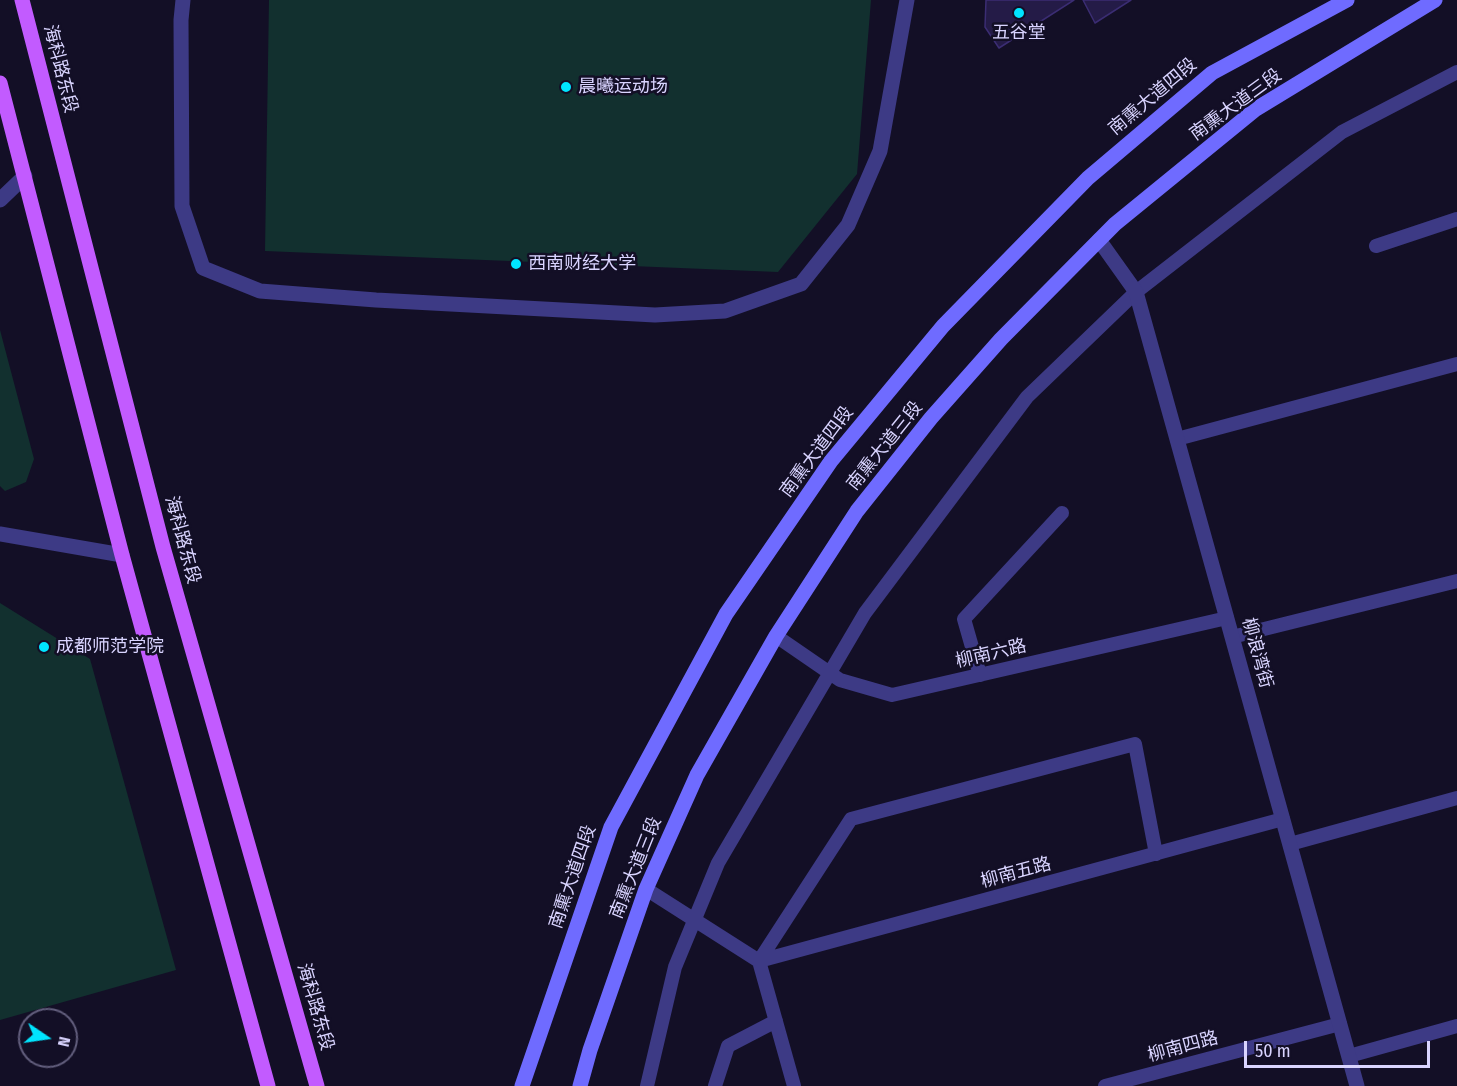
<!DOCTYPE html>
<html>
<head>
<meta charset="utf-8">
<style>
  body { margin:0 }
  #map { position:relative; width:1457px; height:1086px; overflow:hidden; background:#130f26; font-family:"Fira Sans Condensed",sans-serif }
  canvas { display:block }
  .north { position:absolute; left:18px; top:1008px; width:60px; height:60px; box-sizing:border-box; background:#130f26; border:2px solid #625e7d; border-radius:50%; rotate:103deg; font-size:16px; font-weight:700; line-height:24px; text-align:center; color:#d9d4ff }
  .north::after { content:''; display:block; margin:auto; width:21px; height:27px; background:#00e5ff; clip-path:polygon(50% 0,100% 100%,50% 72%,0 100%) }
  .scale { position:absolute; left:1244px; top:1041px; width:186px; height:27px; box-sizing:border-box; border:3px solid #d9d4ff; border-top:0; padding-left:8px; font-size:18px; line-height:21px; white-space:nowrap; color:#d9d4ff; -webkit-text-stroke:4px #130f26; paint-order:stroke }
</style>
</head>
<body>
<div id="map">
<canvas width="1457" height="1086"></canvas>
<div class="north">N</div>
<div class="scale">50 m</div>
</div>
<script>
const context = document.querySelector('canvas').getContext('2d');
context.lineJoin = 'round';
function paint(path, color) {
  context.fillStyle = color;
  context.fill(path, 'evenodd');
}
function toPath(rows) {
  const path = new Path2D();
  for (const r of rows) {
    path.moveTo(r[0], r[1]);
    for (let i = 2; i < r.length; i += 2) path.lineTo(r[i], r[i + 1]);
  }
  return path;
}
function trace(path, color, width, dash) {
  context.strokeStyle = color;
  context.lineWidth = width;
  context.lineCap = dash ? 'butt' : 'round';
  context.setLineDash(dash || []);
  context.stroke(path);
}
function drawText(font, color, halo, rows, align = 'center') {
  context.font = font + ' "Fira Sans Condensed","Noto Sans SC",sans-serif';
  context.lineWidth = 5;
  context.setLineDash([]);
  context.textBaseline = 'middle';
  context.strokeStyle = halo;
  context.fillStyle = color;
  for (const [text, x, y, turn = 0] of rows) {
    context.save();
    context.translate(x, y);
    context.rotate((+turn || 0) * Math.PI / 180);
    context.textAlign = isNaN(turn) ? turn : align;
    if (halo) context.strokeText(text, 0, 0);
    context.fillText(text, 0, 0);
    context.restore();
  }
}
paint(toPath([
  [269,0,871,0,857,174,778,272,265,251],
  [0,330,34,459,26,482,5,491,0,486],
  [0,603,90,659,176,970,0,1020]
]), '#12302f');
const building = toPath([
  [986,0,1074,0,999,48,985,27,986,0],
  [1083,0,1131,0,1095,23,1083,0]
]);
paint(building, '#241b47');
trace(building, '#3b2d73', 1.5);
trace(toPath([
  [1376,246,1457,219],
  [1177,439,1457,364],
  [776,636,840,680,892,695,1227,618],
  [1232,637,1457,581],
  [980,675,964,619,1062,513],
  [1290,844,1457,798],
  [646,889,759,961,1283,819],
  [1349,1056,1457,1026],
  [647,1086,675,967,718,863,865,613,1027,397,1136,292,1342,132,1457,72],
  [715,1086,728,1046,776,1021],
  [794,1086,759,961,851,819,1135,744,1156,854],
  [1105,1086,1340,1024]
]), '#3d3a85', 14);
trace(toPath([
  [183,0,181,20,182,206,203,268,260,291,376,300,655,315,725,311,801,284,848,225,880,151,907,0],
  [0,200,25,176],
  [1099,240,1136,292,1357,1086],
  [0,534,122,555]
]), '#3d3a85', 15);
trace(toPath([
  [522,1086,611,827,726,614,831,461,943,326,1088,178,1212,73,1347,0],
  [580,1086,590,1050,646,889,697,775,776,636,857,511,931,418,1001,339,1115,224,1256,109,1435,0]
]), '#6f6bff', 15);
trace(toPath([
  [22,0,163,547,317,1086],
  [0,83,122,555,268,1086]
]), '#c25bff', 15);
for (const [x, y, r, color] of [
  [1019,13,6,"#00e5ff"],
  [566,87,6,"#00e5ff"],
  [516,264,6,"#00e5ff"],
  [44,647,6,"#00e5ff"]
]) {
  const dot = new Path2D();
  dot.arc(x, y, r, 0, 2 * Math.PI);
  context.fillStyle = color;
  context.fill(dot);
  trace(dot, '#130f26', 2);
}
drawText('18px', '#d9d4ff', '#130f26', [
  ["五谷堂",1019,33,"center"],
  ["晨曦运动场",578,87],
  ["西南财经大学",528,264],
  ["成都师范学院",56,647]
], 'left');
drawText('18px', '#d9d4ff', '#130f26', [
  ["海科路东段",60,69,76],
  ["南熏大道四段",1153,97,-40],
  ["南熏大道三段",1236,105,-36],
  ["南熏大道三段",885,446,-51],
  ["南熏大道四段",817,452,-53],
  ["海科路东段",182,540,75],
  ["柳浪湾街",1257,653,75],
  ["柳南六路",991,654,-13],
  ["南熏大道三段",636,868,-68],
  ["柳南五路",1016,873,-15],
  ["南熏大道四段",573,877,-71],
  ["海科路东段",315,1007,74],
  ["柳南四路",1183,1047,-15]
]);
</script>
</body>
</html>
